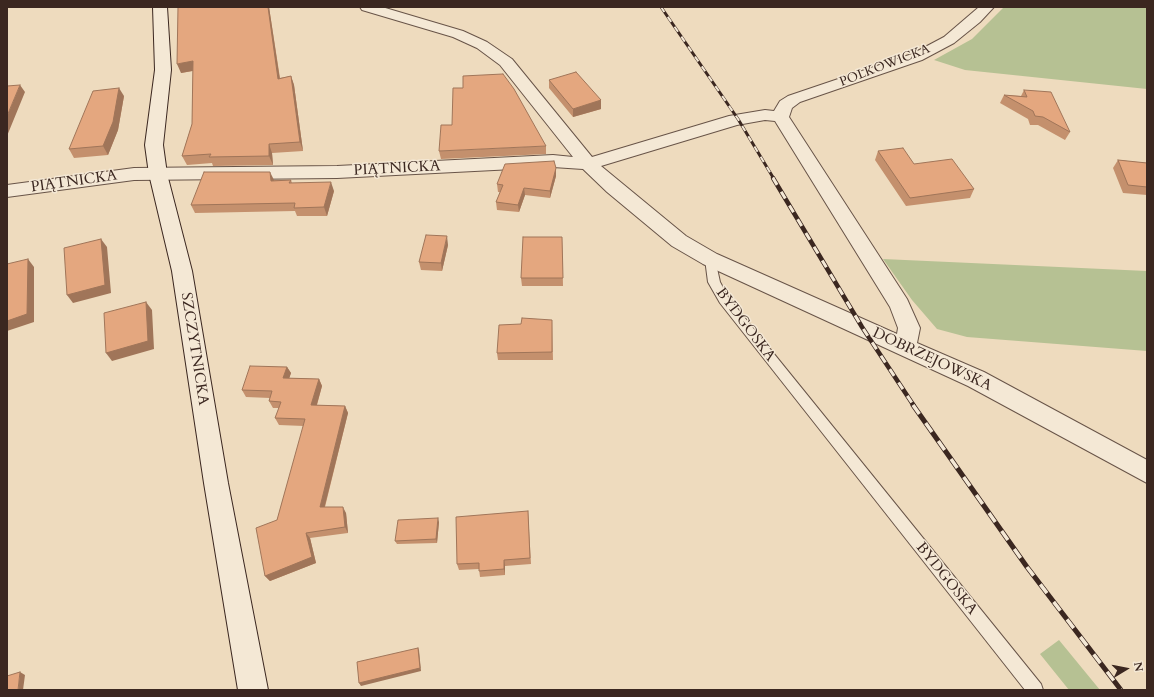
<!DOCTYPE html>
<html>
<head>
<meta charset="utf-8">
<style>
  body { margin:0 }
  #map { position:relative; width:1154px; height:697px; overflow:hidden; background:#eedbbe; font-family:Cardo,serif }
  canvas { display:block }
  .frame { position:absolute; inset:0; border:8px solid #3b2720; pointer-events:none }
  .north { position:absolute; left:1106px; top:649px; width:40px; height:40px; -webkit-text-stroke:3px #f4e8d5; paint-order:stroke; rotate:80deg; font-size:11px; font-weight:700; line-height:16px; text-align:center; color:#3b2720 }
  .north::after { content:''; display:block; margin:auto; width:14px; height:18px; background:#3b2720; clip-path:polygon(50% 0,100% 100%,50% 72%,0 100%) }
</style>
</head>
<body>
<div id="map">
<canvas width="1154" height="697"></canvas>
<div class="frame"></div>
<div class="north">N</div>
</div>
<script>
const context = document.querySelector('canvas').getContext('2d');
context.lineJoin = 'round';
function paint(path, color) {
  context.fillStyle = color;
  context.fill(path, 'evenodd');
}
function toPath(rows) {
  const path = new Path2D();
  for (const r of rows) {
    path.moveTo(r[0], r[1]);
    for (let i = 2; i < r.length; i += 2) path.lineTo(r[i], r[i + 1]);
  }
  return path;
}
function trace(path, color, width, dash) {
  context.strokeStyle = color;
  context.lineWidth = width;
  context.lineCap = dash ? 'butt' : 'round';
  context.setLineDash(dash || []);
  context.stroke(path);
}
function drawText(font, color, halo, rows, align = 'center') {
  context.font = font + ' Cardo,serif';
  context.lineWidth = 3;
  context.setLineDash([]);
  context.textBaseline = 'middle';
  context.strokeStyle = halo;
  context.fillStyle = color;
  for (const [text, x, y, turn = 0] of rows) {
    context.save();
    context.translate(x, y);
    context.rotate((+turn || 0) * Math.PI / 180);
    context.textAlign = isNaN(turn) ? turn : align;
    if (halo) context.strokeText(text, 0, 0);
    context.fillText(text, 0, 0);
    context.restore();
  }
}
paint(toPath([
  [1004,7,1147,7,1147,89,965,70,934,60,972,39],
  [883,259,1147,271,1147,351,967,337,937,329,912,300],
  [1059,640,1100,690,1069,690,1040,654]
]), '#b6c193');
const lane = toPath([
  [710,255,715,259,720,282,728,297,1041,684,1043,690,1025,690,720,303,708,282,705,259,710,255]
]);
const street = toPath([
  [360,7,382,7,463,31,487,42,512,59,592,157,729,116,765,110,774,111,780,101,788,96,912,54,944,37,979,7,994,7,980,22,954,43,922,60,800,102,792,108,789,117,907,299,920,328,917,343,984,372,1147,460,1147,483,968,386,703,264,672,246,607,192,583,169,553,167,337,178,134,180,7,197,7,185,134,168,337,166,553,155,573,157,500,65,477,48,453,37,362,10,360,7],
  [765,120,775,121,890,307,898,328,897,334,717,254,686,236,601,166,737,125,765,120]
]);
const secondary = toPath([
  [153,7,167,7,171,70,163,145,167,174,192,271,228,483,268,690,238,690,204,483,172,271,149,174,145,145,155,70,153,7]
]);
trace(lane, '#685448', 2);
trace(street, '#685448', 2);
trace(secondary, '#3b2720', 2);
paint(lane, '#f4e8d5');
paint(street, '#f4e8d5');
paint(secondary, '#f4e8d5');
const railFar2 = toPath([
  [661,7,738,119,774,179]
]);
const railFar1 = toPath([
  [773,178,862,327,914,406]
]);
const rail = toPath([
  [913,405,1027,567,1121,690]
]);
trace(railFar2, '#3b2720', 3);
trace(railFar1, '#3b2720', 4.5);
trace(rail, '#3b2720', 5);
trace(railFar2, '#f4e8d5', 2, [6]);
trace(railFar1, '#f4e8d5', 3, [8]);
trace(rail, '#f4e8d5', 3.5, [11]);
paint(toPath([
  [178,7,269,7,280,78,291,76,294,85,303,151,272,153,273,165,213,166,212,163,187,165,182,156,192,124,193,71,181,73],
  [549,80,601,100,601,109,573,117,549,88],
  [1024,90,1070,132,1065,140,1038,125,1030,125,1028,119,1000,103,1004,95,1021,96],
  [124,96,118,130,108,155,74,158,69,149],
  [546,146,546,154,441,159,439,151],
  [878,151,914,164,974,189,970,198,906,206,875,160],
  [1118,160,1147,163,1147,195,1123,193,1113,168],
  [556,168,556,176,550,198,525,195,519,212,497,210,496,202,500,192,498,192,497,184],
  [274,180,291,180,292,183,334,191,327,216,297,216,295,211,195,213,191,205],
  [562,237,563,286,522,286,521,278],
  [448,245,442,271,421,270,419,262],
  [552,320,553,360,498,360,497,353,521,324],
  [287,367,291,373,289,378,319,379,322,386,317,405,345,406,348,413,325,507,346,513,348,533,310,538,316,563,270,581,265,576,277,520,304,426,279,425,275,418,279,408,273,408,269,401,270,398,246,397,242,390],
  [528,511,531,564,505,566,505,575,480,577,479,569,459,570,457,564],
  [439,522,437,543,397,544,395,541]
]), '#c4906d');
paint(toPath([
  [268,7,269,7,281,87,278,79],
  [193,61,197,70,181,73,177,64],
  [291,76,294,85,303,151,300,142],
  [20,85,25,92,7,136,7,116],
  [119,88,124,96,118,130,108,155,103,146],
  [601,100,601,109,573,117,573,109],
  [269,144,272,153,273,165,269,156],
  [556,168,556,176,550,198,550,191],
  [270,172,274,180,274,189,271,181],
  [331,182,334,191,327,216,324,207],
  [524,188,525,195,519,212,518,205],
  [447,236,448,245,442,271,441,263],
  [101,239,107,247,111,293,73,303,67,295],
  [28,259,34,267,34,322,7,331,7,321],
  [146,302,152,310,154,349,112,361,106,353],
  [287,367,291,373,287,385,283,378],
  [319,379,322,386,315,411,311,405],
  [345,406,348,413,323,513,320,507],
  [343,507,346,513,348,533,345,527],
  [438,518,439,522,437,543,436,539],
  [306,533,310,538,316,563,270,581,265,576],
  [504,560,505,566,505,575,504,569],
  [418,648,419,650,421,671,361,686,359,683],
  [20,672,25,675,23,690,18,690]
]), '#a07559');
const building = toPath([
  [178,7,268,7,278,79,291,76,300,142,269,144,269,156,209,157,211,154,182,156,192,124,193,61,177,64,178,7],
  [576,72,601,100,573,109,549,80,576,72],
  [503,74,514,89,546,146,439,151,441,125,452,125,453,88,463,88,463,76,503,74],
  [20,85,7,116,7,86,20,85],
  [119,88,113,122,103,146,69,149,93,91,119,88],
  [1024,90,1051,92,1070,132,1043,117,1035,116,1033,111,1004,95,1027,97,1024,90],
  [903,148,914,164,952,159,974,189,910,198,878,151,903,148],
  [1118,160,1147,163,1147,187,1128,185,1118,160],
  [554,161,556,168,550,191,524,188,518,205,496,202,503,185,497,184,505,164,554,161],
  [204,172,270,172,271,181,291,180,289,183,331,182,324,207,294,208,295,203,191,205,204,172],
  [426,235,447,236,441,263,419,262,426,235],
  [523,237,562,237,563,278,521,278,523,237],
  [101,239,105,285,67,295,64,248,101,239],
  [28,259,27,314,7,321,7,264,28,259],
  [146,302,148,341,106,353,104,313,146,302],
  [522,318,552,320,552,352,497,353,499,325,521,324,522,318],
  [250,366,287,367,283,378,319,379,311,405,345,406,320,507,343,507,345,527,306,533,312,557,265,576,256,528,277,520,305,419,275,418,281,402,269,401,272,391,242,390,250,366],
  [528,511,530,558,504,560,504,569,479,571,479,563,457,564,456,517,528,511],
  [438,518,436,539,395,541,398,520,438,518],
  [418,648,420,668,359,683,357,662,418,648],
  [20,672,18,690,7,690,7,676,20,672]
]);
paint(building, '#e4a77f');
trace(building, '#a07559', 1);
drawText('13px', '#3b2720', '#f4e8d5', [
  ["POLKOWICKA",885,66,-21]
]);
drawText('15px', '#3b2720', '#f4e8d5', [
  ["PIĄTNICKA",397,169,-3],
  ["PIĄTNICKA",74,182,-8],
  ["BYDGOSKA",745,325,53],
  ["SZCZYTNICKA",194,349,81],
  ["DOBRZEJOWSKA",932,360,25],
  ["BYDGOSKA",946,579,51]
]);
</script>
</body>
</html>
